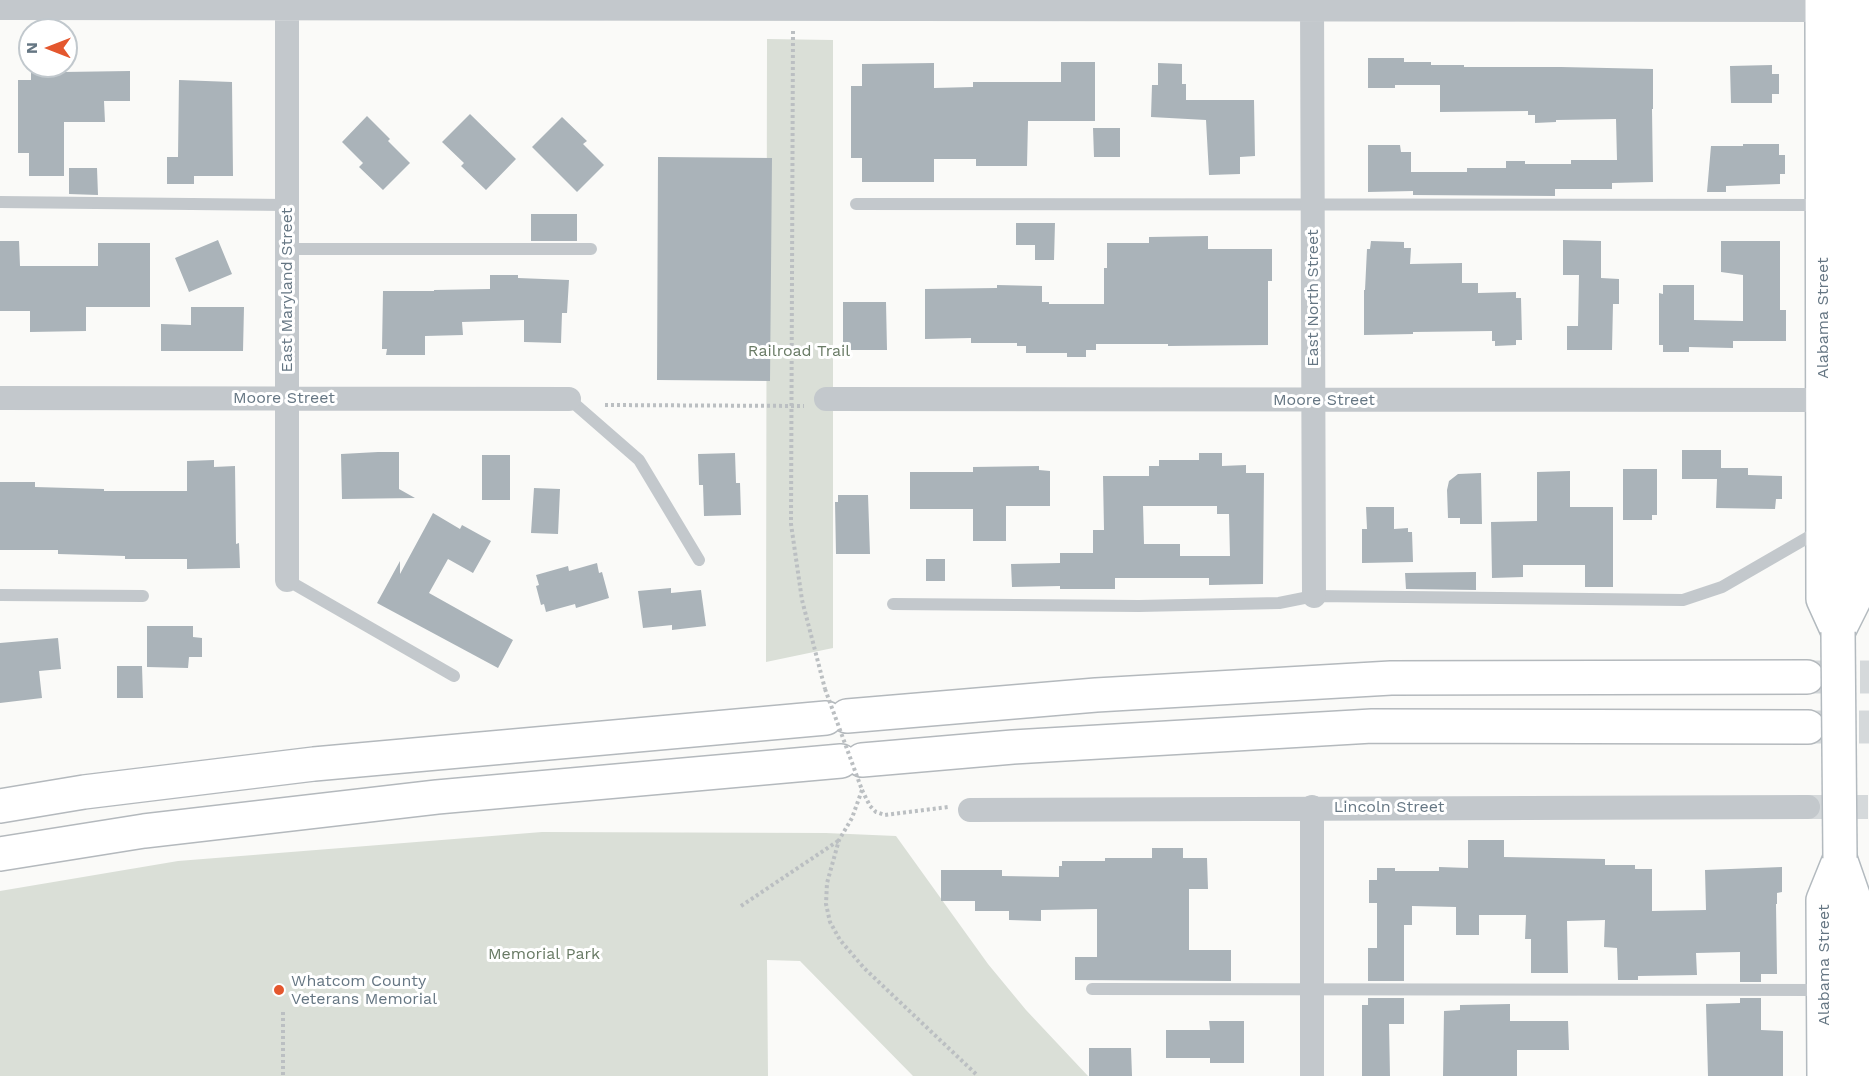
<!DOCTYPE html>
<html>
<head>
<meta charset="utf-8">
<style>
  body { margin:0 }
  #map { position:relative; width:1869px; height:1076px; overflow:hidden; background:#fafaf8; font-family:"Work Sans",sans-serif }
  canvas { display:block }
  .north { position:absolute; left:18px; top:18px; width:60px; height:60px; box-sizing:border-box; background:#fff; border:2px solid #c1c8cd; border-radius:50%; rotate:270deg; font-size:16px; font-weight:700; line-height:24px; text-align:center; color:#657683 }
  .north::after { content:''; display:block; margin:auto; width:21px; height:27px; background:#e4572e; clip-path:polygon(50% 0,100% 100%,50% 72%,0 100%) }
</style>
</head>
<body>
<div id="map">
<canvas width="1869" height="1076"></canvas>
<div class="north">N</div>
</div>
<script>
const context = document.querySelector('canvas').getContext('2d');
context.lineJoin = 'round';
function paint(path, color) {
  context.fillStyle = color;
  context.fill(path, 'evenodd');
}
function toPath(rows) {
  const path = new Path2D();
  for (const r of rows) {
    path.moveTo(r[0], r[1]);
    for (let i = 2; i < r.length; i += 2) path.lineTo(r[i], r[i + 1]);
  }
  return path;
}
function trace(path, color, width, dash) {
  context.strokeStyle = color;
  context.lineWidth = width;
  context.lineCap = dash ? 'butt' : 'round';
  context.setLineDash(dash || []);
  context.stroke(path);
}
function drawText(font, color, halo, rows, align = 'center') {
  context.font = font + ' "Work Sans",sans-serif';
  context.lineWidth = 6;
  context.setLineDash([]);
  context.textBaseline = 'middle';
  context.strokeStyle = halo;
  context.fillStyle = color;
  for (const [text, x, y, turn = 0] of rows) {
    context.save();
    context.translate(x, y);
    context.rotate((+turn || 0) * Math.PI / 180);
    context.textAlign = isNaN(turn) ? turn : align;
    if (halo) context.strokeText(text, 0, 0);
    context.fillText(text, 0, 0);
    context.restore();
  }
}
paint(toPath([
  [767,39,833,40,833,648,766,662],
  [542,832,826,833,896,836,988,964,1026,1010,1088,1076,913,1076,800,961,767,960,768,1076,0,1076,0,891,178,861]
]), '#dadfd7');
paint(toPath([
  [1368,58,1404,58,1404,62,1431,62,1431,65,1464,65,1464,67,1561,67,1653,69,1653,109,1652,109,1653,182,1612,183,1612,189,1555,189,1555,196,1413,195,1413,191,1368,192,1368,145,1400,145,1401,152,1411,152,1411,172,1467,172,1467,168,1506,168,1506,161,1525,161,1525,164,1571,164,1571,160,1617,160,1616,119,1556,120,1556,122,1535,123,1535,115,1528,115,1528,111,1440,112,1440,85,1395,85,1395,88,1368,88],
  [1061,62,1095,62,1095,121,1028,121,1027,166,976,166,976,159,934,159,934,182,862,182,862,158,851,158,851,86,862,86,862,64,934,63,934,88,973,87,973,82,1061,82],
  [1158,63,1182,64,1182,84,1186,84,1186,100,1254,100,1255,156,1240,157,1240,174,1209,175,1206,120,1151,117,1152,85,1158,85],
  [1772,65,1772,74,1779,74,1779,94,1772,94,1772,103,1731,103,1730,66],
  [31,66,63,66,63,72,130,71,130,101,104,101,105,122,64,122,64,176,29,176,29,153,18,153,18,80,31,80],
  [179,80,232,82,233,176,194,176,194,184,167,184,167,157,178,157],
  [470,114,516,159,486,190,461,166,464,163,442,142],
  [367,116,390,139,388,141,410,163,383,190,359,167,363,163,342,142],
  [562,117,587,141,583,144,604,165,577,192,532,147],
  [1093,128,1120,128,1120,157,1094,157],
  [1743,144,1779,144,1779,155,1785,155,1785,174,1780,174,1780,184,1726,186,1726,192,1707,192,1711,146,1743,146],
  [658,157,772,158,770,381,657,380],
  [69,168,97,168,98,195,69,194],
  [531,214,577,214,577,241,531,241],
  [1016,223,1055,223,1054,260,1035,260,1035,245,1016,245],
  [1208,236,1208,249,1272,249,1272,281,1268,281,1268,345,1168,346,1168,344,1096,344,1096,350,1086,350,1086,357,1067,357,1067,353,1026,353,1026,346,1017,346,1017,343,971,343,971,338,925,339,925,289,997,288,997,285,1042,286,1042,302,1049,302,1049,304,1104,304,1104,268,1107,268,1107,243,1149,243,1149,237],
  [218,240,232,274,189,292,175,258],
  [1563,240,1601,241,1601,278,1619,279,1619,304,1613,304,1612,350,1567,350,1567,326,1578,326,1579,275,1563,275],
  [0,241,19,241,20,266,98,266,98,243,150,243,150,307,86,307,86,331,30,332,30,311,0,311],
  [1371,241,1404,242,1404,248,1411,248,1410,264,1462,263,1462,283,1478,283,1478,293,1516,292,1516,298,1521,298,1522,340,1516,340,1516,345,1495,346,1495,341,1492,341,1492,331,1413,332,1413,334,1364,335,1364,290,1365,290,1367,249,1370,249],
  [1721,241,1780,241,1780,310,1786,310,1786,341,1733,341,1733,348,1689,347,1689,352,1663,352,1663,345,1659,345,1659,293,1663,294,1663,285,1694,285,1694,320,1743,321,1743,275,1721,272],
  [490,275,518,275,518,278,569,280,567,313,562,313,561,343,524,342,524,320,462,322,463,335,425,336,425,355,386,355,387,349,382,349,383,291,434,291,434,290,490,289],
  [843,302,886,302,887,350,843,350],
  [191,307,244,307,243,351,161,351,161,324,191,325],
  [1682,450,1721,450,1721,468,1748,468,1748,475,1782,476,1782,499,1776,499,1775,509,1716,508,1717,479,1682,479],
  [378,452,399,452,399,489,415,498,342,499,341,454],
  [735,453,736,483,740,483,741,515,704,516,703,485,699,485,698,454],
  [1199,453,1222,453,1222,466,1246,465,1246,473,1264,473,1263,584,1209,585,1209,578,1115,578,1115,589,1060,589,1060,586,1012,587,1011,564,1060,563,1060,553,1093,553,1093,530,1104,530,1103,476,1149,476,1149,466,1159,466,1159,460,1199,460],
  [1143,506,1217,506,1217,514,1229,514,1230,556,1180,556,1180,544,1144,544],
  [482,455,510,455,510,500,482,500],
  [214,460,214,467,235,466,236,544,239,543,240,568,187,569,187,559,125,559,125,556,58,554,58,550,0,550,0,482,35,482,35,487,104,489,104,491,187,491,187,461],
  [1039,466,1039,470,1050,471,1050,506,1006,506,1006,541,973,541,973,509,910,509,910,472,973,472,973,467],
  [1623,469,1657,469,1657,515,1652,515,1652,520,1623,520],
  [1570,471,1570,507,1613,507,1613,587,1585,587,1585,565,1523,565,1523,577,1492,578,1491,522,1537,521,1537,472],
  [1481,473,1482,524,1460,524,1460,518,1448,518,1447,490,1449,481,1458,474],
  [534,488,560,489,558,534,531,533],
  [838,495,868,495,870,554,836,554,835,502,838,502],
  [1366,507,1394,507,1394,529,1408,528,1408,532,1412,532,1413,562,1362,563,1362,529,1367,529],
  [433,513,460,529,462,525,491,541,473,573,448,559,429,593,513,640,498,668,377,603,400,561,400,574],
  [926,559,945,559,945,581,926,581],
  [597,563,599,573,602,572,609,598,576,608,575,604,546,612,544,604,541,605,536,586,539,585,536,575,568,566,569,571],
  [1476,572,1476,590,1406,589,1405,573],
  [671,588,671,593,701,590,706,626,672,630,672,625,643,628,638,591],
  [147,626,193,626,193,637,202,638,202,657,189,657,188,668,147,667],
  [58,638,61,669,39,671,42,698,0,703,0,643],
  [117,666,142,666,143,698,117,698],
  [1468,840,1504,840,1504,857,1605,859,1605,865,1635,865,1635,869,1652,869,1652,911,1706,910,1705,870,1782,867,1782,892,1777,893,1777,904,1776,904,1777,974,1761,974,1761,982,1740,982,1740,952,1696,953,1697,975,1638,976,1638,980,1618,980,1617,948,1604,947,1605,920,1567,921,1568,973,1531,973,1531,939,1525,939,1526,915,1479,915,1479,935,1456,935,1456,907,1412,906,1412,925,1404,925,1404,981,1368,981,1368,948,1377,948,1377,903,1369,903,1369,880,1377,880,1377,868,1395,868,1395,871,1439,871,1439,867,1468,868],
  [1152,848,1183,848,1183,858,1207,858,1208,889,1189,889,1189,950,1231,950,1231,981,1075,980,1075,957,1097,957,1097,909,1041,910,1041,921,1009,920,1009,911,975,911,975,901,941,901,941,870,1002,870,1002,876,1059,877,1059,866,1062,866,1062,861,1105,861,1105,858,1152,858],
  [1368,998,1404,998,1404,1024,1389,1024,1390,1076,1362,1076,1362,1005,1368,1005],
  [1740,998,1761,998,1761,1030,1783,1031,1783,1076,1708,1076,1706,1004,1740,1003],
  [1510,1004,1510,1021,1568,1021,1569,1050,1517,1050,1517,1076,1443,1076,1444,1011,1460,1010,1460,1005],
  [1209,1021,1244,1021,1244,1063,1210,1063,1210,1058,1166,1058,1166,1030,1210,1030],
  [1089,1048,1131,1048,1132,1076,1089,1076]
]), '#aab3b9');
trace(toPath([
  [1808,807,1869,807]
]), '#d5d9db', 24, [24, 12]);
trace(toPath([
  [1811,677,1869,677],
  [1810,727,1869,727]
]), '#d5d9db', 33, [33, 16]);
const secondary = toPath([
  [1822,0,1823,599,1838,632],
  [1838,632,1855,598,1855,0],
  [1840,858,1855,901,1856,1076],
  [1824,1076,1823,900,1840,858]
]);
const highway = toPath([
  [847,716,1096,695,1391,678,1807,677],
  [862,760,1013,747,1372,726,1808,727],
  [0,806,84,792,314,764,826,718],
  [0,854,144,831,437,797,841,761]
]);
trace(secondary, '#b3babf', 36);
trace(highway, '#b4b9bd', 36);
trace(toPath([
  [793,31,791,524,802,600,825,689],
  [605,405,804,406],
  [862,790,852,818,839,840,827,883,826,904,830,922,840,940,864,968,978,1076],
  [862,790,870,806,876,812,885,815,948,807],
  [741,906,838,841],
  [283,1012,283,1076]
]), '#bbbfc2', 4, [3, 3]);
trace(toPath([
  [0,202,287,205],
  [856,204,1821,205],
  [287,249,591,249],
  [569,399,639,460,699,560],
  [287,580,454,676],
  [0,595,143,596],
  [893,604,1139,606,1279,603,1314,596,1683,600,1722,587,1819,531],
  [1092,989,1823,990]
]), '#c3c8cc', 12);
trace(toPath([
  [287,0,287,580],
  [1312,0,1314,596],
  [0,8,1822,10],
  [0,398,569,399],
  [826,399,1823,400],
  [1312,807,1312,1076],
  [970,810,1808,807]
]), '#c3c8cc', 24);
trace(secondary, '#fff', 33);
trace(highway, '#fff', 33);
const secondaryBridge = toPath([
  [1838,632,1840,858]
]);
trace(secondaryBridge, '#b3babf', 36, []);
trace(toPath([
  [825,689,862,790]
]), '#bbbfc2', 4, [3, 3]);
trace(secondaryBridge, '#fff', 33);
for (const [x, y, r, color] of [
  [279,990,6,"#e4572e"]
]) {
  const dot = new Path2D();
  dot.arc(x, y, r, 0, 2 * Math.PI);
  context.fillStyle = color;
  context.fill(dot);
  trace(dot, '#fff', 2);
}
drawText('16px', '#657683', '#fff', [
  ["East Maryland Street",287,290,-90],
  ["East North Street",1313,298,-90],
  ["Alabama Street",1823,318,-90],
  ["Moore Street",284,398],
  ["Moore Street",1324,400],
  ["Lincoln Street",1389,807],
  ["Alabama Street",1824,965,-90]
]);
drawText('16px', '#687a64', '#fff', [
  ["Railroad Trail",799,351],
  ["Memorial Park",544,954]
]);
drawText('16px', '#657683', '#fff', [
  ["Whatcom County",291,981],
  ["Veterans Memorial",291,999]
], 'left');
</script>
</body>
</html>
